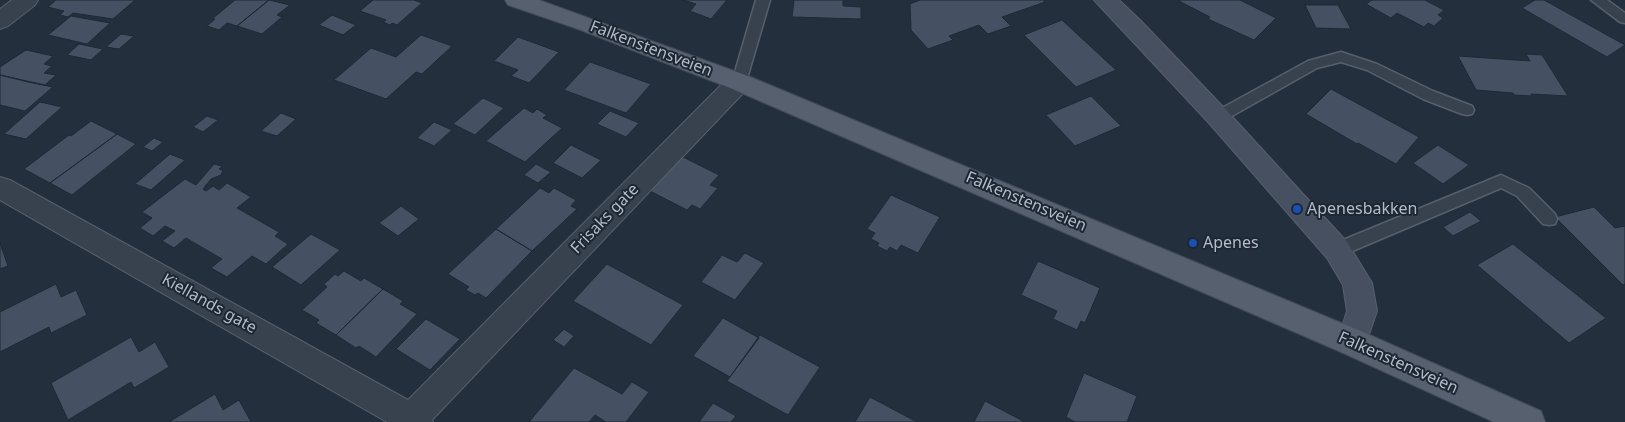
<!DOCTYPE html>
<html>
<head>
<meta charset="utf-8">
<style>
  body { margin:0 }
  canvas { display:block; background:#242f3e }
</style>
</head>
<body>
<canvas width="1625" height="422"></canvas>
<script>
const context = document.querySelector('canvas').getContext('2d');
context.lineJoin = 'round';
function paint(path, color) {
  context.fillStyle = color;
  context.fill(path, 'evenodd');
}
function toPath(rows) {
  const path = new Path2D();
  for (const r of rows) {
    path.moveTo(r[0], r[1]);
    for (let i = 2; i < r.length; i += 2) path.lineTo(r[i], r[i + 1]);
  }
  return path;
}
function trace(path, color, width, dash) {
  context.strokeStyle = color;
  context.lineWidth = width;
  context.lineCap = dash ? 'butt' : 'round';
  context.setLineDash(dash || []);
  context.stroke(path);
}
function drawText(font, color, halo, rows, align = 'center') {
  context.font = font + ' "Noto Sans",sans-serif';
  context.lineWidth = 4;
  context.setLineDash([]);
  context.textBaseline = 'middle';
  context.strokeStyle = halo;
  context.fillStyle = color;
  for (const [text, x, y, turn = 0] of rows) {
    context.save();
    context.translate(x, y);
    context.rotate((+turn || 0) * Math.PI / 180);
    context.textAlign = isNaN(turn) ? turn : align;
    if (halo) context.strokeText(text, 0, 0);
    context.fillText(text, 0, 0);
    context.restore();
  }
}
const building = toPath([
  [56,0,135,0,113,19,73,13,68,17,60,15,64,11,48,7,56,0],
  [235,0,269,0,237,26,227,23,219,30,207,26,215,19,212,19,235,0],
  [269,0,290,5,277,15,282,17,262,34,237,26,269,0],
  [373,0,414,0,422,3,397,25,392,23,390,25,383,22,386,20,360,11,373,0],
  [683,0,727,0,711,19,690,11,696,4,683,0],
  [794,0,843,0,843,6,861,7,861,19,792,17,794,0],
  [920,0,1043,0,1045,2,1002,17,1011,26,988,34,979,25,949,36,953,40,928,49,911,30,910,4,920,0],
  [1180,0,1240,0,1276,18,1254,40,1208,19,1210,17,1179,1,1180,0],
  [1372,0,1425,0,1444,10,1438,15,1443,18,1434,26,1428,23,1424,27,1397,13,1391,18,1366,4,1372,0],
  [1535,0,1544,0,1625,45,1607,57,1522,8,1535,0],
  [1305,5,1338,5,1351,29,1316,28,1305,5],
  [332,15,356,25,343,35,319,25,332,15],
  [71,16,110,23,87,44,48,35,71,16],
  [1062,20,1116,70,1076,87,1024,35,1062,20],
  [121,34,134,36,119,49,106,47,121,34],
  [421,35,452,46,422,74,416,72,386,99,334,80,371,48,396,57,421,35],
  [518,37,559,52,529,83,511,76,518,70,494,61,518,37],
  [79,44,103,49,91,60,67,55,79,44],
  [26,50,53,56,44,64,52,66,44,73,56,75,45,85,0,75,0,67,26,50],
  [1526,54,1542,55,1568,96,1531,94,1532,96,1514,95,1513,93,1476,90,1458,56,1530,61,1526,54],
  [590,62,651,84,626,113,564,90,590,62],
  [0,75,28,82,53,87,25,111,0,105,0,75],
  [1331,89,1419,137,1396,164,1358,143,1357,144,1306,114,1331,89],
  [1091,96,1121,126,1075,146,1046,115,1091,96],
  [483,98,504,108,475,135,453,124,483,98],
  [40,102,62,107,26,139,4,134,40,102],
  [524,108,533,113,537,109,547,115,543,118,562,128,525,162,486,141,524,108],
  [610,111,639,123,626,137,597,124,610,111],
  [281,113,296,119,277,136,261,131,281,113],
  [207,116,218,120,203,132,193,127,207,116],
  [91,121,117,134,50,183,24,169,69,135,71,136,91,121],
  [434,122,452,130,434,146,417,138,434,122],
  [117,134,136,144,72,195,50,183,117,134],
  [154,138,163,142,152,151,143,147,154,138],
  [571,145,601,160,582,178,553,163,571,145],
  [1438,145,1469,165,1443,184,1413,163,1438,145],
  [170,154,185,160,151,190,135,184,170,154],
  [681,156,719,175,710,185,718,188,700,209,692,205,687,210,648,190,681,156],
  [214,164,222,166,219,169,223,170,221,175,211,179,203,189,206,191,213,186,219,190,227,183,251,197,237,208,279,232,275,236,288,244,266,264,252,256,227,277,211,268,222,259,186,238,174,248,162,241,175,231,165,226,153,236,140,228,152,218,142,212,185,179,196,185,214,164],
  [536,164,551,172,538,183,524,175,536,164],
  [540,188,549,193,554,188,576,200,571,206,577,209,532,251,496,229,540,188],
  [891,195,940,217,918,253,901,245,897,251,890,247,887,251,877,246,879,243,871,239,875,233,867,229,891,195],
  [401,206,419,219,398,236,379,223,401,206],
  [1594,207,1615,228,1625,226,1625,284,1623,285,1555,217,1594,207],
  [1470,212,1481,221,1453,236,1443,227,1470,212],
  [496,229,532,251,486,298,478,293,475,295,466,290,469,287,448,274,496,229],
  [311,234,340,250,301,285,272,267,311,234],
  [0,243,8,266,0,269,0,243],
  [1513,244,1606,318,1569,343,1477,265,1513,244],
  [745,253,764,263,735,300,701,282,722,255,737,262,745,253],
  [1038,261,1100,288,1085,323,1081,321,1077,330,1053,319,1057,311,1021,295,1038,261],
  [607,264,683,305,651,345,573,301,607,264],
  [344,271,361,281,364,278,383,289,336,335,316,323,319,320,302,310,327,287,324,284,335,274,338,276,344,271],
  [56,284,61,297,76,290,87,315,51,333,49,327,0,352,0,312,56,284],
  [383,289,403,301,400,304,417,314,376,357,359,346,356,348,336,335,383,289],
  [723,318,759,338,730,377,693,356,723,318],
  [426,319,460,339,430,370,396,349,426,319],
  [564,329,574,336,564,347,553,340,564,329],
  [760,335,820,367,788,415,727,381,760,335],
  [131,337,139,352,155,342,169,367,134,388,131,382,68,420,51,383,131,337],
  [574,368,622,394,632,382,649,392,626,422,606,422,595,415,589,422,529,422,574,368],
  [1084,373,1137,396,1127,422,1075,422,1066,417,1084,373],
  [215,394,223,410,239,400,251,422,169,422,215,394],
  [870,397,917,422,855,422,870,397],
  [985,401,1023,421,1023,422,974,422,985,401],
  [713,403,736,416,731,422,699,422,713,403]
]);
paint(building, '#455162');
trace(building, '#1f2835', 1);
const service = toPath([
  [756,0,770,0,746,82,744,86,739,87,734,86,732,82,756,0],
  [1591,0,1607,0,1625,13,1625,23,1620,22,1591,0],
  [1341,52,1377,64,1433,91,1472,106,1474,110,1472,114,1467,115,1462,114,1423,99,1367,70,1341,62,1317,68,1223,121,1218,122,1213,121,1211,117,1213,113,1308,61,1341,52],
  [1501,175,1529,188,1555,214,1557,219,1555,224,1549,225,1543,224,1517,196,1501,188,1343,255,1337,257,1331,255,1329,250,1331,245,1501,175]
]);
const minor = toPath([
  [12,0,38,0,35,5,8,26,0,29,0,9,12,0],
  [739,73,748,76,751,82,748,88,432,420,433,422,387,422,0,200,0,177,10,180,408,400,730,76,739,73]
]);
const secondary = toPath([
  [1094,0,1119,0,1141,21,1227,111,1347,242,1372,283,1377,311,1363,352,1352,355,1341,352,1337,342,1347,311,1343,285,1327,258,1209,123,1094,0]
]);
const primary = toPath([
  [505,0,539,0,748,76,1363,332,1541,411,1545,422,1494,422,1341,352,730,88,578,29,508,5,505,0]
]);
trace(service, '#565f6c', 3);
trace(minor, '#565f6c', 2);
trace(secondary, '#565f6c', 2);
trace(primary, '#414a57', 2);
paint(service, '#38414e');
paint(minor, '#38414e');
paint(secondary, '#465061');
paint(primary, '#56606e');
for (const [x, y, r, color] of [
  [1297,209,5,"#1a4fb4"],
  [1193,243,5,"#1a4fb4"]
]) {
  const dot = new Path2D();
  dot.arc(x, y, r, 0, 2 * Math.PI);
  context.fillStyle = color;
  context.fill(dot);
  trace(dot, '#1d2633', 2);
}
drawText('16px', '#b4bcc9', '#1d2633', [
  ["Falkenstensveien",651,49,21],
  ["Falkenstensveien",1026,202,23],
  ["Frisaks gate",605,219,-46],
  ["Kiellands gate",209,304,29],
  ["Falkenstensveien",1398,363,24]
]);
drawText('16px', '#b4bcc9', '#1d2633', [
  ["Apenesbakken",1307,209],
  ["Apenes",1203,243]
], 'left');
</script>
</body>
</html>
